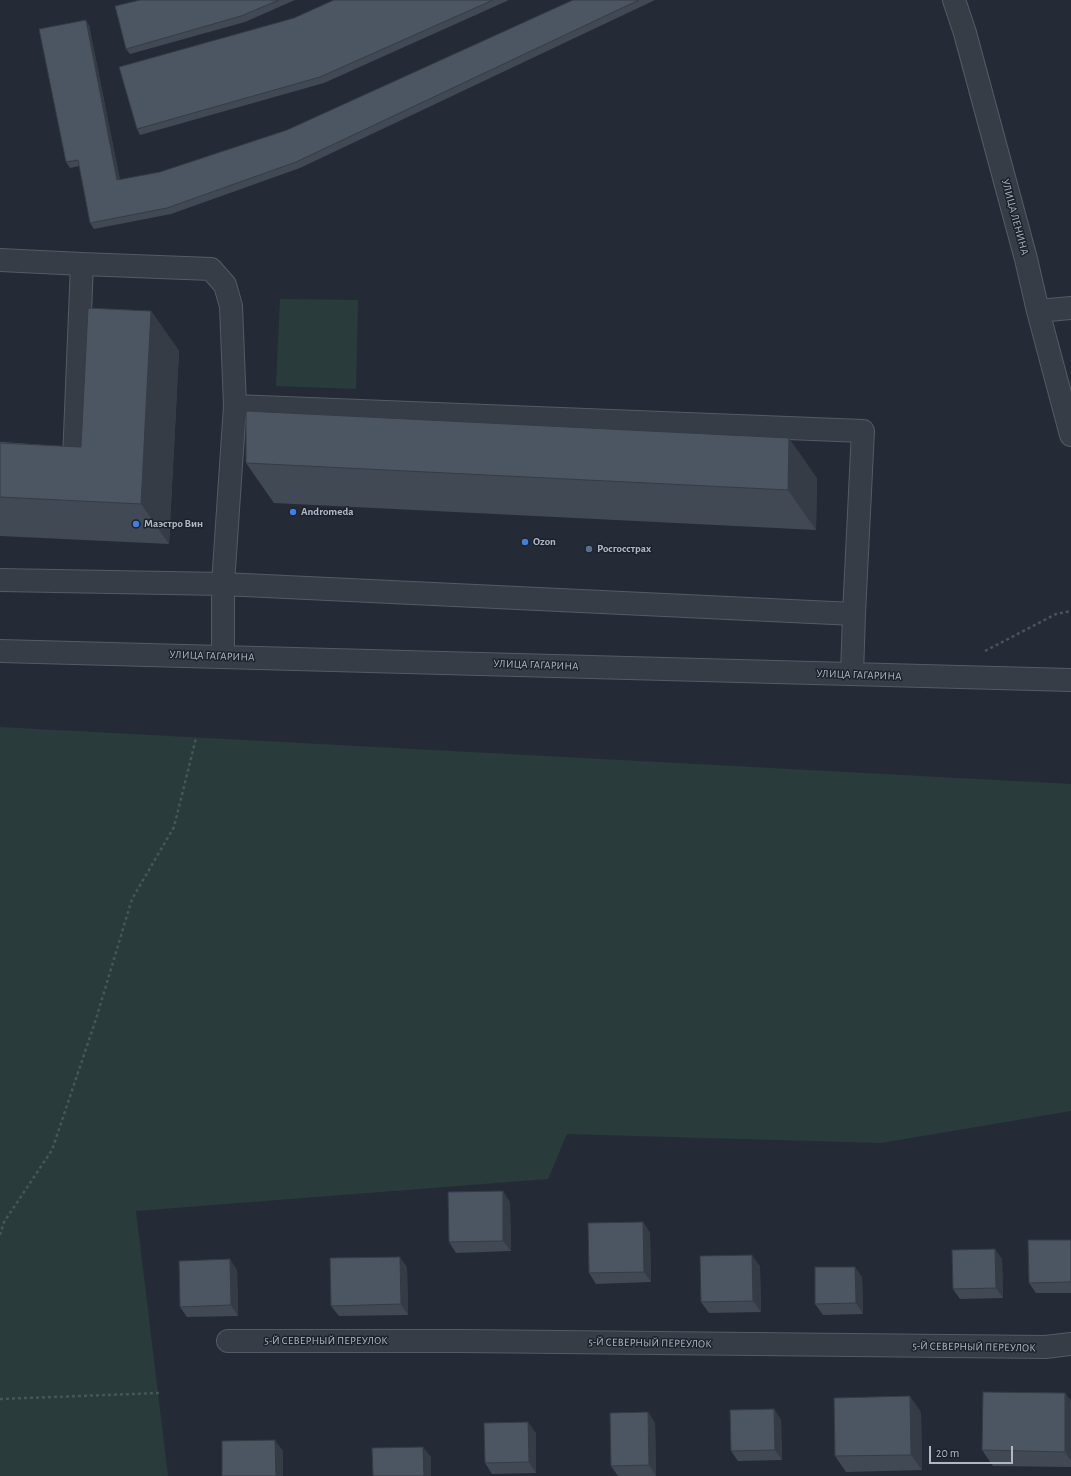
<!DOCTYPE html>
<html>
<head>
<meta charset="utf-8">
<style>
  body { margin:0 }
  #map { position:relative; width:1071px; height:1476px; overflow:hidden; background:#242b36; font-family:"Alegreya Sans",sans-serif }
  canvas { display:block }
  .scale { position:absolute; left:929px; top:1446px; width:84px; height:18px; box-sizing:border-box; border:2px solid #b2b8c3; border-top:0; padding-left:5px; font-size:12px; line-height:14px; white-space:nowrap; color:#b2b8c3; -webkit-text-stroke:3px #1c222c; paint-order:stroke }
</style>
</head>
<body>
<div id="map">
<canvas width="1071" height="1476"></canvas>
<div class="scale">20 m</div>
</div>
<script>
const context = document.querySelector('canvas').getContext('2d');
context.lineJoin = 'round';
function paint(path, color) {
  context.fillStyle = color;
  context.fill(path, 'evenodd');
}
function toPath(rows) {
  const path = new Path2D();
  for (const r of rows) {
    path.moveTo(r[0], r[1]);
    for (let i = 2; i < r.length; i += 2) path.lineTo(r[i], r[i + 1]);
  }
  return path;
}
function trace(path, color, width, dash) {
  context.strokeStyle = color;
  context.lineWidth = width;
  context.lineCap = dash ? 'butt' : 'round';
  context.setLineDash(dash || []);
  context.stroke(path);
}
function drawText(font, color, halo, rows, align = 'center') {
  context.font = font + ' "Alegreya Sans",sans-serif';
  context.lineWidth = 3;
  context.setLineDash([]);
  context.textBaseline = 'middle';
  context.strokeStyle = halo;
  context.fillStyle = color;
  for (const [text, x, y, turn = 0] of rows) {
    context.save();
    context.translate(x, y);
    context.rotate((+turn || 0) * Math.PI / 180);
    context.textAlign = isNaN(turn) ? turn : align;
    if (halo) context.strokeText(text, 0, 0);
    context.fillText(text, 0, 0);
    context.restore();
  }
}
paint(toPath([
  [280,299,358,300,356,389,276,386],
  [0,727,1071,784,1071,1111,881,1143,567,1134,548,1179,136,1211,168,1476,0,1476]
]), '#2a3b3c');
const minor = toPath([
  [954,0,965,33,1026,259,1038,311,1071,435],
  [0,260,82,264,74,459,0,454],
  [82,264,211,269,225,285,231,306,235,406,223,584,223,657],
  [1038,311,1071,308],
  [0,580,223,584,854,614,863,431,235,406],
  [0,651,1071,680],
  [852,674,854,614],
  [228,1341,462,1341,1045,1347,1071,1344]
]);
trace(minor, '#555b65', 24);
trace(toPath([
  [985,651,1056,614,1071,611],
  [0,1235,4,1222,52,1150,96,1019,132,899,174,827,196,738],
  [0,1399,159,1393]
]), '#475659', 2.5, [3, 3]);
trace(minor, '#373d47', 22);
paint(toPath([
  [140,0,295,0,245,22,130,54,126,49],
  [334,0,509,0,324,83,140,135,137,129,294,18],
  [573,0,655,0,300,168,171,214,94,229,90,223,79,166,70,168,66,162,89,25,120,180,160,172,287,130],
  [151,311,179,351,169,544,0,536,0,443,81,447],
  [246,463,817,478,816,530,274,503],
  [510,1202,511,1251,456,1253,449,1242],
  [643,1222,650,1233,651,1282,596,1284,589,1273],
  [1071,1240,1071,1293,1036,1293,1029,1283],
  [1002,1259,1003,1298,960,1299,953,1289],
  [760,1266,761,1312,709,1313,701,1302],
  [407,1267,408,1315,339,1316,331,1306],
  [237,1270,238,1316,187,1317,180,1307],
  [862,1277,863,1314,823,1315,815,1304],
  [1071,1401,1071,1467,993,1466,982,1450],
  [774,1409,781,1420,782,1460,738,1461,731,1451],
  [648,1412,655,1423,656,1476,618,1476,611,1466],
  [921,1412,922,1470,846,1472,835,1456],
  [536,1433,536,1473,492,1474,485,1463]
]), '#414954');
paint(toPath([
  [86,20,89,25,121,186,117,180],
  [151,311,179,351,169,544,141,504],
  [789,438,817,478,816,530,788,490],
  [503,1191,510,1202,511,1251,503,1241],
  [643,1222,650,1233,651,1282,644,1272],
  [995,1249,1002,1259,1003,1298,996,1288],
  [752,1255,760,1266,761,1312,753,1301],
  [400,1257,407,1267,408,1315,401,1304],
  [230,1259,237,1270,238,1316,231,1305],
  [855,1267,862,1277,863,1314,856,1303],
  [1065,1393,1071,1401,1071,1461,1065,1452],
  [910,1396,921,1412,922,1470,911,1455],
  [774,1409,781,1420,782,1460,775,1450],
  [648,1412,655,1423,656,1476,649,1465],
  [528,1422,536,1433,536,1473,529,1462],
  [275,1440,283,1451,283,1476,276,1476],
  [423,1447,431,1457,431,1476,424,1476]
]), '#353c45');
const building = toPath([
  [140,0,279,0,241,16,126,49,115,6,140,0],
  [334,0,493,0,320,77,137,129,119,67,294,18,334,0],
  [573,0,639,0,296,162,167,208,90,223,78,160,66,162,39,29,86,20,117,180,160,172,287,130,573,0],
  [88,308,151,311,141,504,0,497,0,443,81,447,88,308],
  [246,411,789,438,788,490,246,463,246,411],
  [503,1191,503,1241,449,1242,448,1192,503,1191],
  [643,1222,644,1272,589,1273,588,1223,643,1222],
  [1028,1240,1071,1240,1071,1282,1029,1283,1028,1240],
  [995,1249,996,1288,953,1289,952,1250,995,1249],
  [752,1255,753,1301,701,1302,700,1256,752,1255],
  [400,1257,401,1304,331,1306,330,1258,400,1257],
  [230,1259,231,1305,180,1307,179,1261,230,1259],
  [815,1267,855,1267,856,1303,815,1304,815,1267],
  [983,1392,1065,1393,1065,1452,982,1450,983,1392],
  [910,1396,911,1455,835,1456,834,1398,910,1396],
  [774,1409,775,1450,731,1451,730,1410,774,1409],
  [648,1412,649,1465,611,1466,610,1413,648,1412],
  [528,1422,529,1462,485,1463,484,1423,528,1422],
  [275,1440,276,1476,222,1476,222,1441,275,1440],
  [423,1447,424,1476,373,1476,372,1448,423,1447]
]);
paint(building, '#4c5562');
trace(building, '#353c45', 1);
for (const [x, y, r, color] of [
  [293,512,4,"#3f7fe0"],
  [136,524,4,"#3f7fe0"],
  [525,542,4,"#3f7fe0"],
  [589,549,4,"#5c6f8a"]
]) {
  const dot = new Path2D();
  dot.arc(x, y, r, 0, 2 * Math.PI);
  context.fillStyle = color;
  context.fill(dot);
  trace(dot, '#1c222c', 1.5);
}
drawText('11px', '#b2b8c3', '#1c222c', [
  ["УЛИЦА ЛЕНИНА",1015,217,75],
  ["УЛИЦА ГАГАРИНА",212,656,2],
  ["УЛИЦА ГАГАРИНА",536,665,2],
  ["УЛИЦА ГАГАРИНА",859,675,2],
  ["5-Й СЕВЕРНЫЙ ПЕРЕУЛОК",326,1341],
  ["5-Й СЕВЕРНЫЙ ПЕРЕУЛОК",650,1343,1],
  ["5-Й СЕВЕРНЫЙ ПЕРЕУЛОК",974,1347,1]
]);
drawText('bold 11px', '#b2b8c3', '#1c222c', [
  ["Andromeda",301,512],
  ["Маэстро Вин",144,524],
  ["Ozon",533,542],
  ["Росгосстрах",597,549]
], 'left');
</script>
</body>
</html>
